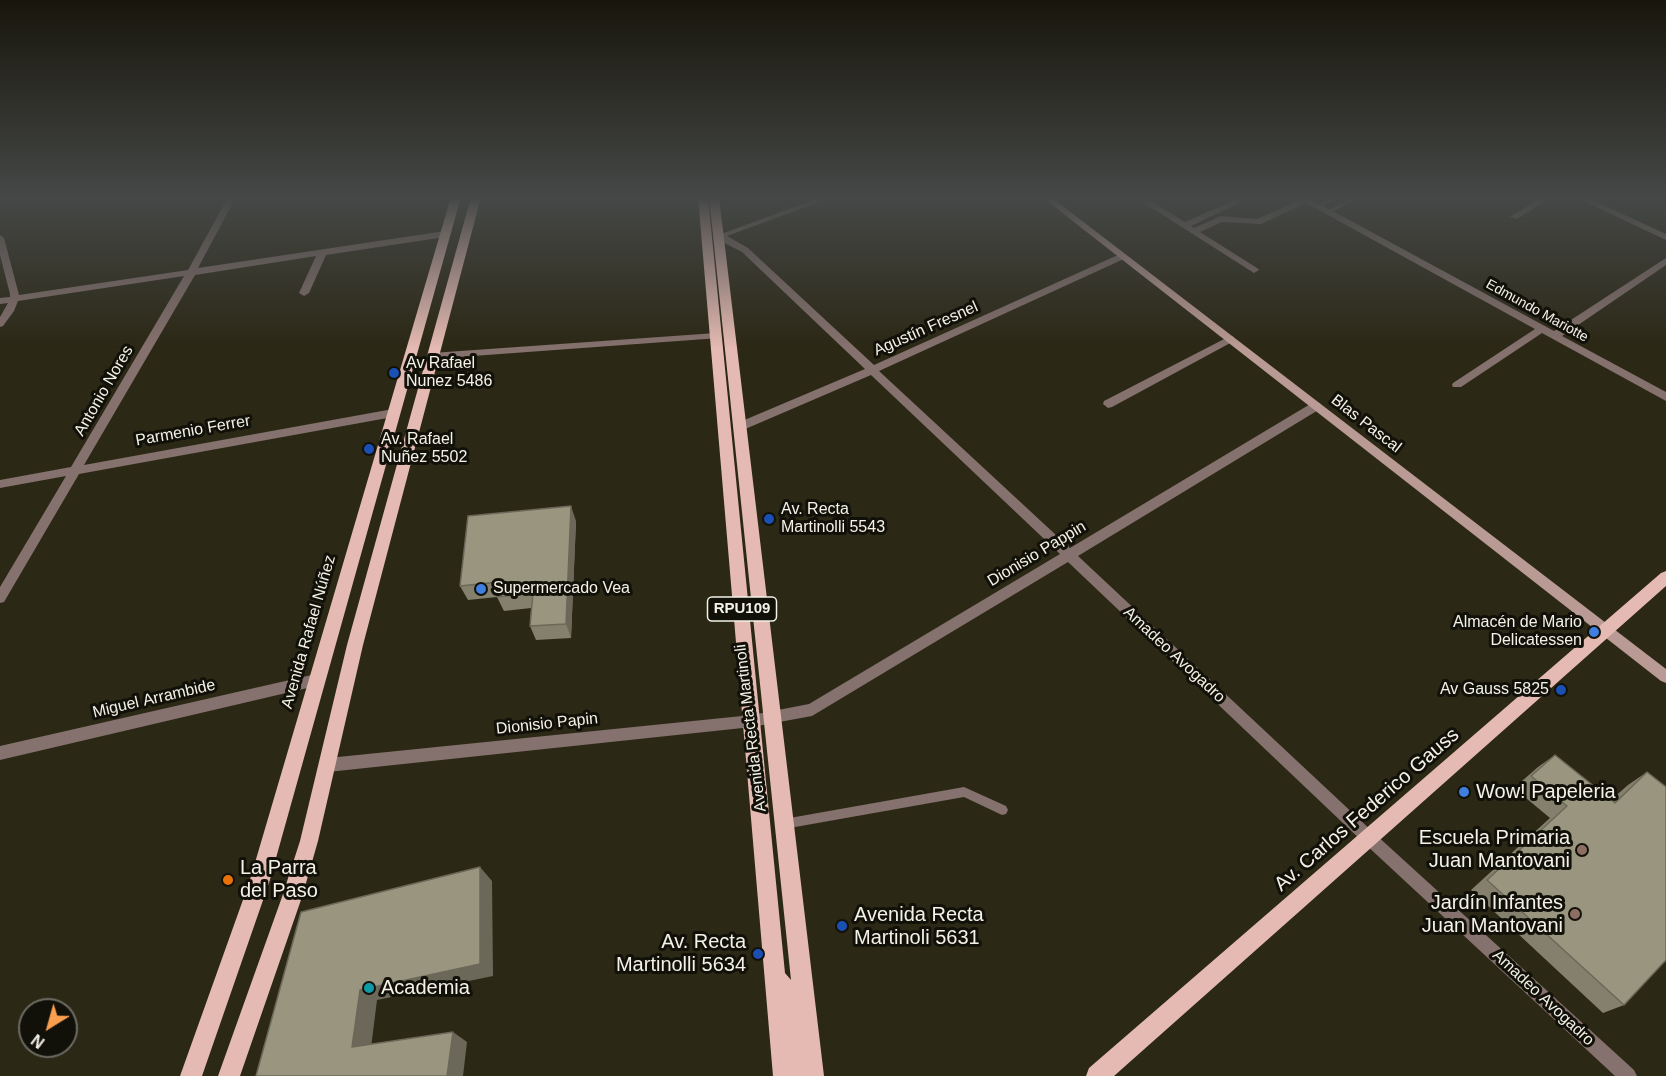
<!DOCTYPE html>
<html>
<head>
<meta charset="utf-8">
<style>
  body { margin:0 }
  #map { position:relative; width:1666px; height:1076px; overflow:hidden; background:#2c2816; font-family:Arial,sans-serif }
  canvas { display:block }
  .north { position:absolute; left:18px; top:998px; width:60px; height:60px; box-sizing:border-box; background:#121109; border:2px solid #6c6b62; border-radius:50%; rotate:217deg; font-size:16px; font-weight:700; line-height:24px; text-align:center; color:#f4f2e7 }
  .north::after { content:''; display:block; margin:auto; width:21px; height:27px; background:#fa9f4f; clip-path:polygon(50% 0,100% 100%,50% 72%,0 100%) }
</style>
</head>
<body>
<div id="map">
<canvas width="1666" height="1076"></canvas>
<div class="north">N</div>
</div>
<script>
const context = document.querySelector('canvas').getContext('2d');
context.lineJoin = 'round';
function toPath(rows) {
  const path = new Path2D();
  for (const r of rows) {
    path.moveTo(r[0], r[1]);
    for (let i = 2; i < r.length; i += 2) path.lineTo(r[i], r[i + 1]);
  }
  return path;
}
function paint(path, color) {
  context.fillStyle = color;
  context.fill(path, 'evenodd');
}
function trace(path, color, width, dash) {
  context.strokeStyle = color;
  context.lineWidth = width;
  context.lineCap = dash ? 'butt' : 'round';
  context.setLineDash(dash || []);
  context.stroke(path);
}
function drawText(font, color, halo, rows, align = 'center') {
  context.font = font + ' Arial,sans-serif';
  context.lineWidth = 6;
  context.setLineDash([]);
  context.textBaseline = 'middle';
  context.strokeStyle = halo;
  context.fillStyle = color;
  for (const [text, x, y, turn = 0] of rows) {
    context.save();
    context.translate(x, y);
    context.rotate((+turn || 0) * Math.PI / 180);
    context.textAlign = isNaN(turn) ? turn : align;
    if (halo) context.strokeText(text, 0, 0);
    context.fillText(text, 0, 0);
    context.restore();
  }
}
paint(toPath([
  [1332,197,1340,197,1320,207,1315,206,1332,197],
  [1353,197,1361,197,1330,213,1325,212,1353,197],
  [1420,197,1428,197,1432,200,1427,201,1420,197],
  [964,787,1006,806,1008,810,1006,814,1002,815,964,797,784,829,780,828,778,824,780,820,784,819,964,787]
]), '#85716d');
paint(toPath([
  [228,197,236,197,198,268,445,231,449,234,445,237,326,255,309,293,304,296,299,293,316,256,195,275,84,465,393,409,398,413,393,417,79,474,4,602,0,603,0,587,66,476,0,488,0,480,71,467,184,276,18,301,14,311,3,326,0,327,0,317,8,303,0,304,0,298,10,297,10,294,0,255,0,235,4,238,19,295,188,270,228,197],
  [821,197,833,197,727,236,748,248,874,365,1120,254,1126,254,1126,258,879,371,1070,548,1312,403,1320,403,1321,406,1320,409,1078,556,1374,833,1634,1070,1637,1076,1615,1076,1364,843,1068,562,812,716,752,727,328,772,323,770,321,765,323,760,328,758,752,715,809,704,1060,554,871,375,743,430,735,430,734,427,735,424,865,369,742,252,713,237,821,197],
  [1241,197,1252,197,1191,226,1194,228,1221,216,1257,219,1300,200,1297,197,1307,197,1554,331,1666,258,1666,265,1562,336,1666,392,1666,401,1542,333,1461,387,1453,387,1452,385,1453,383,1535,329,1306,203,1261,224,1222,222,1200,232,1257,268,1259,270,1254,273,1144,203,1151,201,1185,222,1241,197],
  [1542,197,1552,197,1517,219,1510,217,1542,197],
  [1575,197,1586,197,1666,234,1666,240,1575,197],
  [716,333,719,334,719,338,432,359,427,356,432,353,716,333],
  [1230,336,1234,337,1234,341,1112,407,1108,408,1103,404,1104,401,1230,336],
  [316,674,321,676,323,680,321,684,316,686,0,760,0,746,316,674]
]), '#85716d');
paint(toPath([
  [1042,197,1051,197,1666,669,1666,683,1661,681,1042,197]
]), '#ba9a94');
paint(toPath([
  [451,197,461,197,269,883,202,1076,180,1076,249,883,451,197],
  [471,197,481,197,363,645,318,841,302,897,240,1076,218,1076,282,897,300,841,347,645,471,197],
  [698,197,708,197,785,973,791,980,709,197,719,197,824,1076,773,1076,698,197],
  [1666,571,1666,586,1114,1076,1086,1076,1089,1068,1661,573,1666,571]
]), '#e4bab2');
paint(toPath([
  [576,521,571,638,536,640,530,626,531,608,504,611,497,597,468,600,460,586],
  [1555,755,1611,800,1628,785,1647,772,1624,1005,1603,1013,1471,890,1550,818,1514,788,1538,767]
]), '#84806d');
paint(toPath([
  [571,506,576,521,571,638,566,624],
  [480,867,492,881,493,976,377,1000,370,1056,352,1047,360,990],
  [453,1032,467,1042,463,1076,447,1076]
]), '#6b6859');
const building = toPath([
  [571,506,566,624,530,626,533,593,497,597,499,582,460,586,468,516,571,506],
  [1555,755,1615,803,1647,772,1666,787,1666,960,1624,1005,1487,880,1567,806,1531,776,1555,755],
  [480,867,480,964,360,990,352,1047,453,1032,447,1076,256,1076,301,912,480,867]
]);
paint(building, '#99957f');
trace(building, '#6b6859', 1.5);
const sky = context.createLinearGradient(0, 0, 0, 348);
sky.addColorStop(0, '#18160c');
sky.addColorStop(0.57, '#454847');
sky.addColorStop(1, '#45484700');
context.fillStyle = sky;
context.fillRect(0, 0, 1666, 348);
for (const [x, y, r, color] of [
  [394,373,6,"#1a4fb4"],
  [369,449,6,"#1a4fb4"],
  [769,519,6,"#1a4fb4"],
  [481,589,6,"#3f7fe0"],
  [1594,632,6,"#3f7fe0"],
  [1561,690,6,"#1a4fb4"],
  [1464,792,6,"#3f7fe0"],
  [1582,850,6,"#8d6e63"],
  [228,880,6,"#e8710a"],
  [1575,914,6,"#8d6e63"],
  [842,926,6,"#1a4fb4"],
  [758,954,6,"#1a4fb4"],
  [369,988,6,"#0f9aa8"]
]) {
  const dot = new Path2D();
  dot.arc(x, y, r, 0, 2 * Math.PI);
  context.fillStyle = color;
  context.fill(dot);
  trace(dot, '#121109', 2);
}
drawText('14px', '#f4f2e7', '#121109', [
  ["Edmundo Mariotte",1537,311,29]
]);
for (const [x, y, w] of [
  [742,609,69]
]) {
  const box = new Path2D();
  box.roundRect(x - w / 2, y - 12, w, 24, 4.5);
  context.fillStyle = '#121109';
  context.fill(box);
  trace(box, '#f4f2e7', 1.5);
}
drawText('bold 15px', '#f4f2e7', null, [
  ["RPU109",742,609]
]);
drawText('16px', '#f4f2e7', '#121109', [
  ["Agustín Fresnel",926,329,-24],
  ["Antonio Nores",104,391,-60],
  ["Blas Pascal",1366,424,38],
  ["Parmenio Ferrer",193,431,-10],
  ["Dionisio Pappin",1037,554,-31],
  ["Avenida Rafael Núñez",309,632,-74],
  ["Amadeo Avogadro",1174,655,43],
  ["Miguel Arrambide",154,699,-13],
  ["Dionisio Papin",547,724,-6],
  ["Avenida Recta Martinoli",751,728,-97],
  ["Amadeo Avogadro",1543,998,43]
]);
drawText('16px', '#f4f2e7', '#121109', [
  ["Av Rafael",406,364],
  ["Nunez 5486",406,382],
  ["Av. Rafael",381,440],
  ["Nuñez 5502",381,458],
  ["Av. Recta",781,510],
  ["Martinolli 5543",781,528],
  ["Supermercado Vea",493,589],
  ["Almacén de Mario",1582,623,"right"],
  ["Delicatessen",1582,641,"right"],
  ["Av Gauss 5825",1549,690,"right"]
], 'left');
drawText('20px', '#f4f2e7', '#121109', [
  ["Wow! Papeleria",1476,792],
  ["Escuela Primaria",1570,838,"right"],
  ["Juan Mantovani",1570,861,"right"],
  ["La Parra",240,868],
  ["del Paso",240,891],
  ["Jardín Infantes",1563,903,"right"],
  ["Juan Mantovani",1563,926,"right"],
  ["Avenida Recta",854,915],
  ["Martinoli 5631",854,938],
  ["Av. Recta",746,942,"right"],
  ["Martinolli 5634",746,965,"right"],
  ["Academia",381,988]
], 'left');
drawText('20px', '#f4f2e7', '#121109', [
  ["Av. Carlos Federico Gauss",1367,810,-41]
]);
</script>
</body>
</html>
